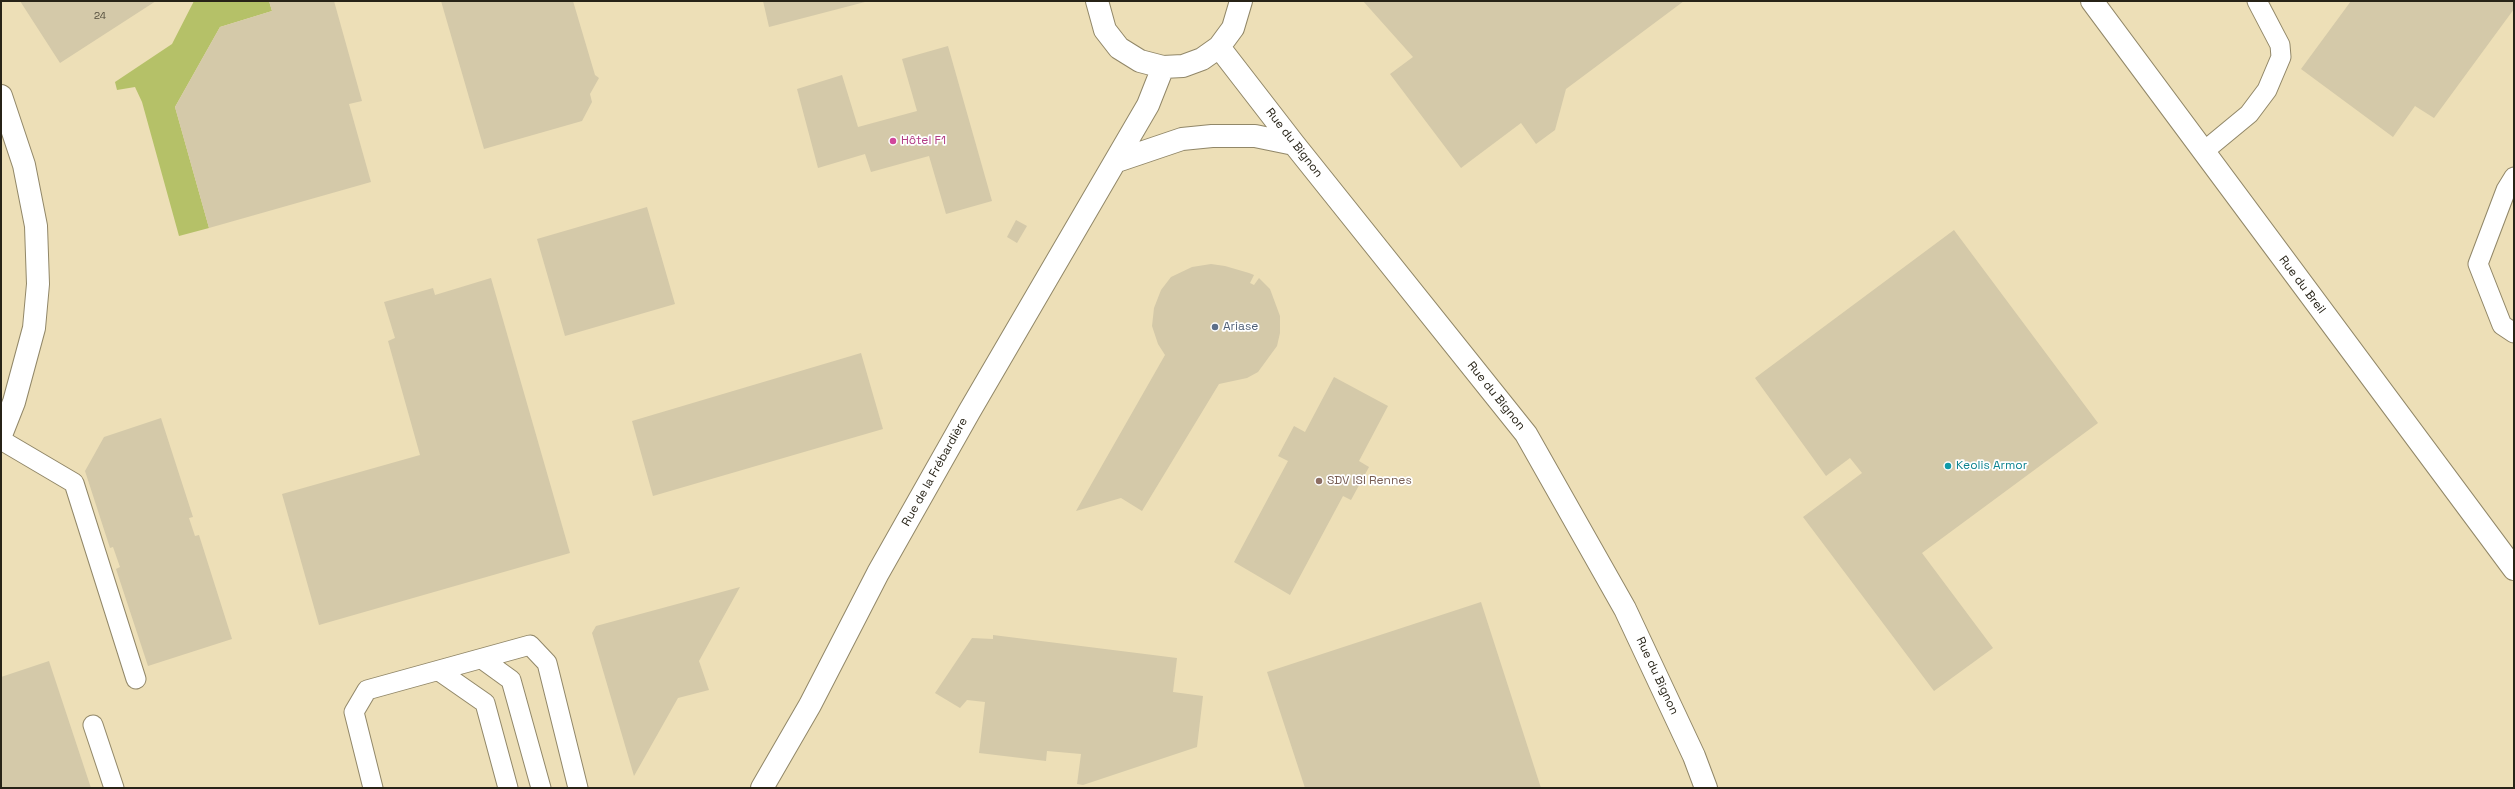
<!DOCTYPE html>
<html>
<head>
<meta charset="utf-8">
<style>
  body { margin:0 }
  #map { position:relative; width:2515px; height:789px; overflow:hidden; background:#f3e8c7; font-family:"Space Grotesk",sans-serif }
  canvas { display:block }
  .frame { position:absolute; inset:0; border:2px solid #272317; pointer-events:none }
</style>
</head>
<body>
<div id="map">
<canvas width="2515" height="789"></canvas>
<div class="frame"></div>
</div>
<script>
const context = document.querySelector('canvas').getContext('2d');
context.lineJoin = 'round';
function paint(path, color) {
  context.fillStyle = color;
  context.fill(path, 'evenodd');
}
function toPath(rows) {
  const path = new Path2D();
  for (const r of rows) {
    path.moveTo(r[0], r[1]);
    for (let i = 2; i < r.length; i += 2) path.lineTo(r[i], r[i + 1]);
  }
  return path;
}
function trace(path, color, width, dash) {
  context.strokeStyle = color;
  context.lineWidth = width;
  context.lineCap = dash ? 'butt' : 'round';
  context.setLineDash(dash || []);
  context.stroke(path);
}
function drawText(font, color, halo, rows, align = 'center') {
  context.font = font + ' "Space Grotesk",sans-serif';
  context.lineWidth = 3.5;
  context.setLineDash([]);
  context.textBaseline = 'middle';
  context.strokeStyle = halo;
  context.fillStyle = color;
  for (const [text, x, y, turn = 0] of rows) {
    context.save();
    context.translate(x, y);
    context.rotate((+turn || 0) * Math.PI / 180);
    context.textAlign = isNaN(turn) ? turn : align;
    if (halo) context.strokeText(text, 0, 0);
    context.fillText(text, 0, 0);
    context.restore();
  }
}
paint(toPath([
  [1,1,2514,1,2514,788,1,788]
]), '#eddfb7');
paint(toPath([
  [194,1,269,1,272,11,220,27,175,107,209,228,179,236,142,102,135,87,117,90,115,82,172,44]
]), '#b5c168');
paint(toPath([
  [20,1,156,1,60,63],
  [269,1,334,1,362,101,349,104,371,182,209,228,175,107,220,27,272,11],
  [441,1,573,1,595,75,599,78,590,94,592,102,582,121,484,149],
  [763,1,865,1,865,2,769,27],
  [1363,1,1684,1,1566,89,1555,130,1536,144,1521,123,1461,168,1390,74,1413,57],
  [2351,1,2514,1,2514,9,2434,118,2415,106,2393,137,2301,69],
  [948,46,992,201,946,214,929,156,871,172,865,154,818,168,797,89,842,75,858,127,917,111,902,59],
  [647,207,675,304,565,336,537,239],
  [1016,220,1027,226,1017,243,1007,237],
  [1954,230,2098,423,1922,553,1993,648,1934,691,1803,517,1862,473,1850,458,1826,476,1755,378],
  [1211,264,1225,266,1249,273,1254,275,1250,283,1254,285,1259,278,1270,289,1280,316,1280,333,1277,346,1258,372,1247,378,1219,384,1142,511,1121,498,1076,511,1165,355,1158,344,1152,326,1154,308,1161,290,1171,277,1192,267],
  [491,278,570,553,319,625,282,494,420,455,388,341,395,338,384,302,433,288,435,295],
  [861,353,883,429,653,496,632,421],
  [1334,377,1388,406,1359,461,1369,467,1351,500,1343,496,1290,595,1234,562,1288,461,1278,456,1294,426,1305,432],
  [161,418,193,517,189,518,195,536,199,535,232,639,148,666,116,569,120,567,113,547,110,548,85,471,104,437],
  [740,587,699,661,709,690,678,698,634,776,592,633,596,626],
  [1481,602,1541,788,1305,788,1267,672],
  [993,635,1177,658,1173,692,1203,696,1197,747,1083,785,1077,784,1081,754,1047,751,1046,761,979,753,985,702,967,700,960,708,935,693,972,638,993,639],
  [49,661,91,788,1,788,1,677]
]), '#d4c9a9');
const lane = toPath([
  [2203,152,2249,114,2267,90,2281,57,2280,45,2257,1],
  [2514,177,2506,190,2478,264,2502,325,2514,333],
  [1,440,74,483,136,679],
  [482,659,511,680,541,788],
  [439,671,485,703,508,788],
  [93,725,114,788],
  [373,788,354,712,367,690,530,645,547,663,578,788]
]);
const street = toPath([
  [2092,1,2514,569]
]);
const secondary = toPath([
  [1097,1,1105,30,1119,48,1140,61,1163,67,1183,66,1202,59,1219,47,1233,28,1241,1],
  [1219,47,1294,144,1526,434,1625,609,1694,756,1706,788],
  [1,96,24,165,36,226,38,284,34,328,14,402,1,435],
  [1117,161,1182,139,1212,136,1255,136,1294,144],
  [762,788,810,705,878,573,969,412,1148,105,1163,67]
]);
trace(lane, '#918768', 21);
trace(street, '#918768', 24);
trace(secondary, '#918768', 24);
trace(lane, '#fff', 19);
trace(street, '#fff', 22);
trace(secondary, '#fff', 22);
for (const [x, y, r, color] of [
  [893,141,4,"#d1479c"],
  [1215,327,4,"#5c6f8a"],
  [1948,466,4,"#0f9aa8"],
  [1319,481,4,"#8d6e63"]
]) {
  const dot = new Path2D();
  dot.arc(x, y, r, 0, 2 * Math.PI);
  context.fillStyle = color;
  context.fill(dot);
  trace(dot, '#fff', 1.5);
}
drawText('10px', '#524c3c', null, [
  ["24",100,16]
]);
drawText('12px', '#b23c85', '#fff', [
  ["Hôtel F1",901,141]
], 'left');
drawText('12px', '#272317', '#fff', [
  ["Rue du Bignon",1294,143,52],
  ["Rue du Breil",2302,285,53],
  ["Rue du Bignon",1496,396,51],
  ["Rue de la Frébardière",935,472,-61],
  ["Rue du Bignon",1657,676,65]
]);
drawText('12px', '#4e5e75', '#fff', [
  ["Ariase",1223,327]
], 'left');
drawText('12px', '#0d838f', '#fff', [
  ["Keolis Armor",1956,466]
], 'left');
drawText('12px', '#785e54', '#fff', [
  ["SDV ISI Rennes",1327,481]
], 'left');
</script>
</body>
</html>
